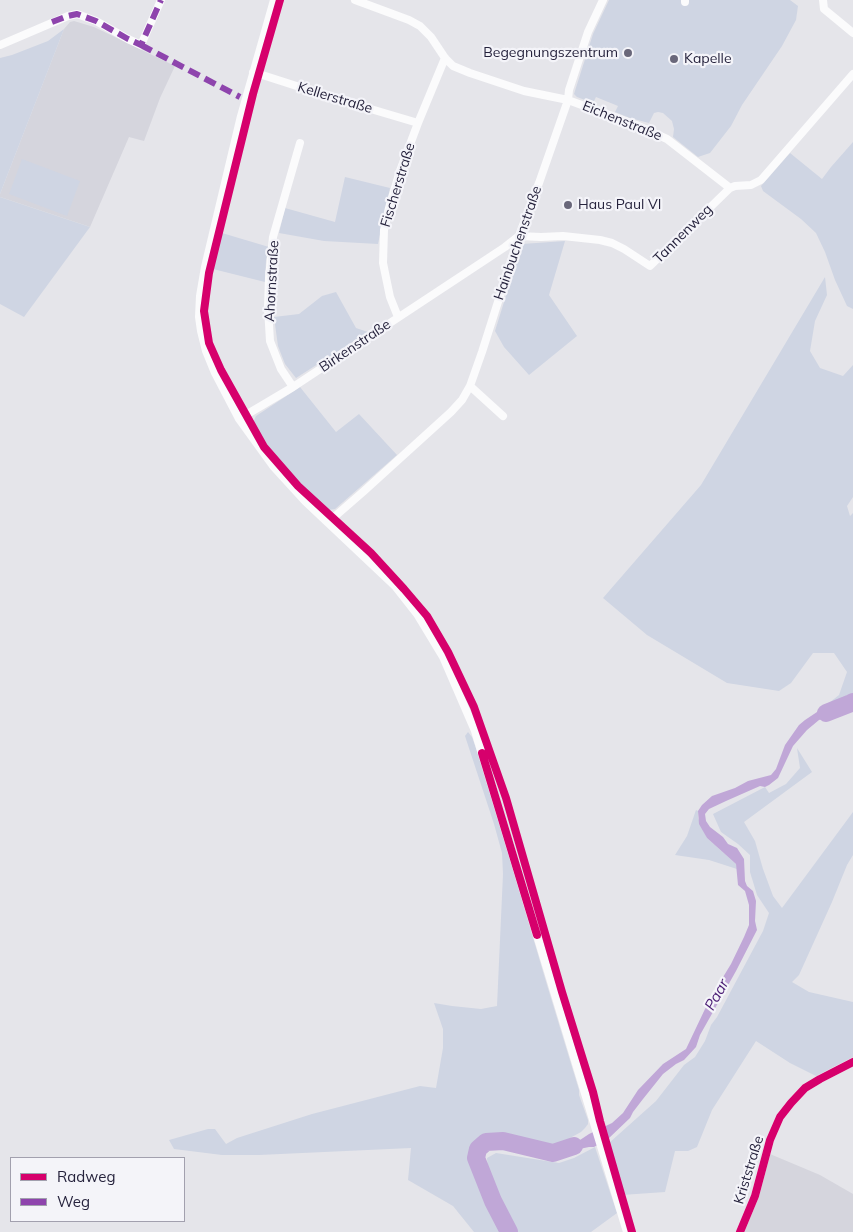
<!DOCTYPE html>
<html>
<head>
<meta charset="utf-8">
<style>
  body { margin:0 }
  #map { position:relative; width:853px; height:1232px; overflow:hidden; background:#e5e5ea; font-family:Mulish,sans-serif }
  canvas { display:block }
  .legend { position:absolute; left:10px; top:1157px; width:175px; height:65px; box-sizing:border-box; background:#f4f4f9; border:1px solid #a2a0ae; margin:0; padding:6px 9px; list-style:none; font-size:15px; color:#26233d }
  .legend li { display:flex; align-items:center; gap:10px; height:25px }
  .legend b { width:25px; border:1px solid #a2a0ae }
</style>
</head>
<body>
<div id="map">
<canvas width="853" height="1232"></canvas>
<ul class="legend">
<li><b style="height:6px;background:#d6006c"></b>Radweg</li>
<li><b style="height:6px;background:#8e44ad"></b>Weg</li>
</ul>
</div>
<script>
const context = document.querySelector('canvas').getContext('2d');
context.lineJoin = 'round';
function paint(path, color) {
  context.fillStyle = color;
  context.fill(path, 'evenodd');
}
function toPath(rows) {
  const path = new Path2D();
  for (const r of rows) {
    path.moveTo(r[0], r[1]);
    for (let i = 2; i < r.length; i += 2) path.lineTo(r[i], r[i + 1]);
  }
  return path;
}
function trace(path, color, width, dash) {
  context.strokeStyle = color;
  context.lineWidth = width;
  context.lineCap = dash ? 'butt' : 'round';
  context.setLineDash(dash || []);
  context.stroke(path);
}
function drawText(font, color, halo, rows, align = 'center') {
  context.font = font + ' Mulish,sans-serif';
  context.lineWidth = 4.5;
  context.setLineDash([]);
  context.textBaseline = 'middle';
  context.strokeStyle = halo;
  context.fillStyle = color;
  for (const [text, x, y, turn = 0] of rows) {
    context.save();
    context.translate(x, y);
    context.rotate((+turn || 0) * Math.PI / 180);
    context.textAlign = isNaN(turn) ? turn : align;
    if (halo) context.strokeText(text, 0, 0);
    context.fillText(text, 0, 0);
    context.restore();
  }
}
paint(toPath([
  [74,21,94,27,175,66,160,98,144,141,129,137,90,227,0,197,0,194,64,29,70,22],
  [770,1154,820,1175,853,1194,853,1232,744,1232]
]), '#d5d5dd');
paint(toPath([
  [609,0,790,0,798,6,796,20,782,46,742,105,731,126,710,153,698,157,673,137,674,129,672,121,663,113,658,112,654,113,649,123,630,118,615,112,618,106,596,97,593,103,577,97,574,94,593,34],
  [64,29,0,194,0,58,12,55,48,41],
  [853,142,853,309,847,306,835,280,825,252,816,233,801,219,763,191,761,186,790,153,822,179,831,167],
  [22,159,80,181,67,216,9,194],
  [345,177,390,188,378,244,324,241,279,233,285,208,335,222],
  [0,197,90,227,24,317,0,304],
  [222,233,269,247,266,260,265,282,213,269],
  [565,241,549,295,577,336,529,375,504,347,495,331,522,244],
  [825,277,827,295,815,321,810,351,820,368,843,376,853,365,853,497,847,506,850,516,853,513,853,708,847,710,847,701,820,710,839,695,847,672,834,653,813,653,791,683,779,691,727,683,647,635,603,598,701,485],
  [336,292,356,328,368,332,296,378,285,364,278,346,274,317,299,314,322,296],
  [300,387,336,432,359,414,397,455,335,509,328,510,313,496,277,459,252,425,256,416],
  [468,732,472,737,482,765,547,985,579,1090,579,1095,588,1120,588,1124,585,1128,581,1132,559,1144,537,1146,521,1143,507,1137,482,1135,474,1151,474,1163,492,1210,504,1232,474,1232,453,1206,408,1180,411,1148,259,1155,222,1155,174,1149,169,1140,208,1129,215,1129,226,1144,237,1138,312,1114,420,1086,436,1088,443,1048,443,1029,434,1003,452,1006,481,1009,497,1006,503,874,502,853,494,824,465,736],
  [797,748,812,772,744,822,755,841,763,869,773,896,782,908,853,812,853,855,847,865,832,902,799,975,792,982,809,992,853,1002,853,1057,816,1076,790,1063,756,1041,712,1110,697,1147,688,1151,675,1151,665,1192,622,1195,609,1143,656,1101,684,1065,695,1057,705,1041,711,1025,717,1017,763,931,769,913,757,895,750,872,750,855,738,844,721,832,713,814,765,787,769,793,786,784,800,768],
  [696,810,698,811,698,818,707,838,736,864,737,869,709,860,675,855,687,836],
  [595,1147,617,1213,591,1232,518,1232,504,1211,488,1171,487,1158,496,1153,559,1163,574,1158]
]), '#cfd5e3');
paint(toPath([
  [847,701,847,710,819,720,807,730,793,746,778,778,769,785,765,787,760,786,726,801,709,809,705,814,706,821,710,827,723,837,728,844,737,848,744,859,745,881,747,886,753,891,756,901,755,921,757,930,736,971,700,1035,696,1047,684,1060,676,1064,663,1074,643,1099,633,1112,630,1118,608,1139,594,1147,589,1147,565,1152,553,1153,555,1150,580,1140,589,1134,612,1123,623,1113,638,1090,663,1064,686,1049,705,1009,717,991,720,982,731,964,744,937,749,925,749,905,745,891,738,885,736,864,707,838,699,824,698,811,702,805,712,796,735,788,748,781,771,775,776,769,785,745,799,725,805,720,820,710]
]), '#c0a7d7');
trace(toPath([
  [826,713,851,703,853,702],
  [509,1232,493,1201,476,1158,478,1149,486,1142,503,1141,553,1153,574,1146]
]), '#c0a7d7', 18);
trace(toPath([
  [274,0,241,116,205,267,200,296,199,317,201,331,206,351,215,373,239,419,273,466,305,501,395,586,417,614,443,657,475,731,627,1232],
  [355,0,409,20,420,26,431,37,445,58,453,66,470,73,524,91,568,100,636,125,667,139,730,188,735,186,751,185,761,180,853,74],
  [823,0,824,9,853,33],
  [685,2,685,0],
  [0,45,68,16,77,14,96,21,128,39,141,45,161,0],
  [253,72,337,99,418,123],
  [398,317,390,297,383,263,384,230,389,208,400,171,418,123,445,58],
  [470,386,503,416],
  [293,387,281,369,270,341,268,308,269,278,273,237,300,143],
  [239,419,293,387,505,247,519,236,541,237,563,236,600,240,612,243,624,249,650,266,730,188],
  [329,523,333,518,364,491,451,412,462,400,470,386,482,352,519,236,539,183,568,100,569,90,588,32,603,0],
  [740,1232,755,1196,770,1140,780,1117,791,1103,805,1088,820,1079,853,1062]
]), '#fbfbfc', 8);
trace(toPath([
  [52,22,68,16,77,14,96,21,128,39,141,45,161,0],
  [141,45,240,97]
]), '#8e44ad', 6, [12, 6]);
trace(toPath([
  [280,0,253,94,209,273,204,311,209,343,221,370,264,447,298,486,371,553,404,589,427,616,448,652,474,707,506,798,562,992,593,1092,600,1121,632,1232],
  [482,753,537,935],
  [740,1232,755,1196,770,1140,780,1117,791,1103,805,1088,820,1079,853,1062]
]), '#d6006c', 8);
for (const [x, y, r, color] of [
  [628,53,5,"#69677a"],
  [674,59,5,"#69677a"],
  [568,205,5,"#69677a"]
]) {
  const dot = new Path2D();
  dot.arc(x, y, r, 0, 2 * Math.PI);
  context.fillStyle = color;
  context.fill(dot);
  trace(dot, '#f4f4f9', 2);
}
drawText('14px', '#26233d', '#f4f4f9', [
  ["Begegnungszentrum",618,53,"right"],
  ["Kapelle",684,59],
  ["Haus Paul VI",578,205]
], 'left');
drawText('14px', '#26233d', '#f4f4f9', [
  ["Kellerstraße",335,98,17],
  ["Eichenstraße",622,121,22],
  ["Fischerstraße",398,185,-73],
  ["Tannenweg",683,234,-45],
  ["Hainbuchenstraße",518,243,-71],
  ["Ahornstraße",272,281,-87],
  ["Birkenstraße",355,346,-34],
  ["Kriststraße",749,1170,-73]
]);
drawText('italic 15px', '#4e2077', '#f4f4f9', [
  ["Paar",717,995,-61]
]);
</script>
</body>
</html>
